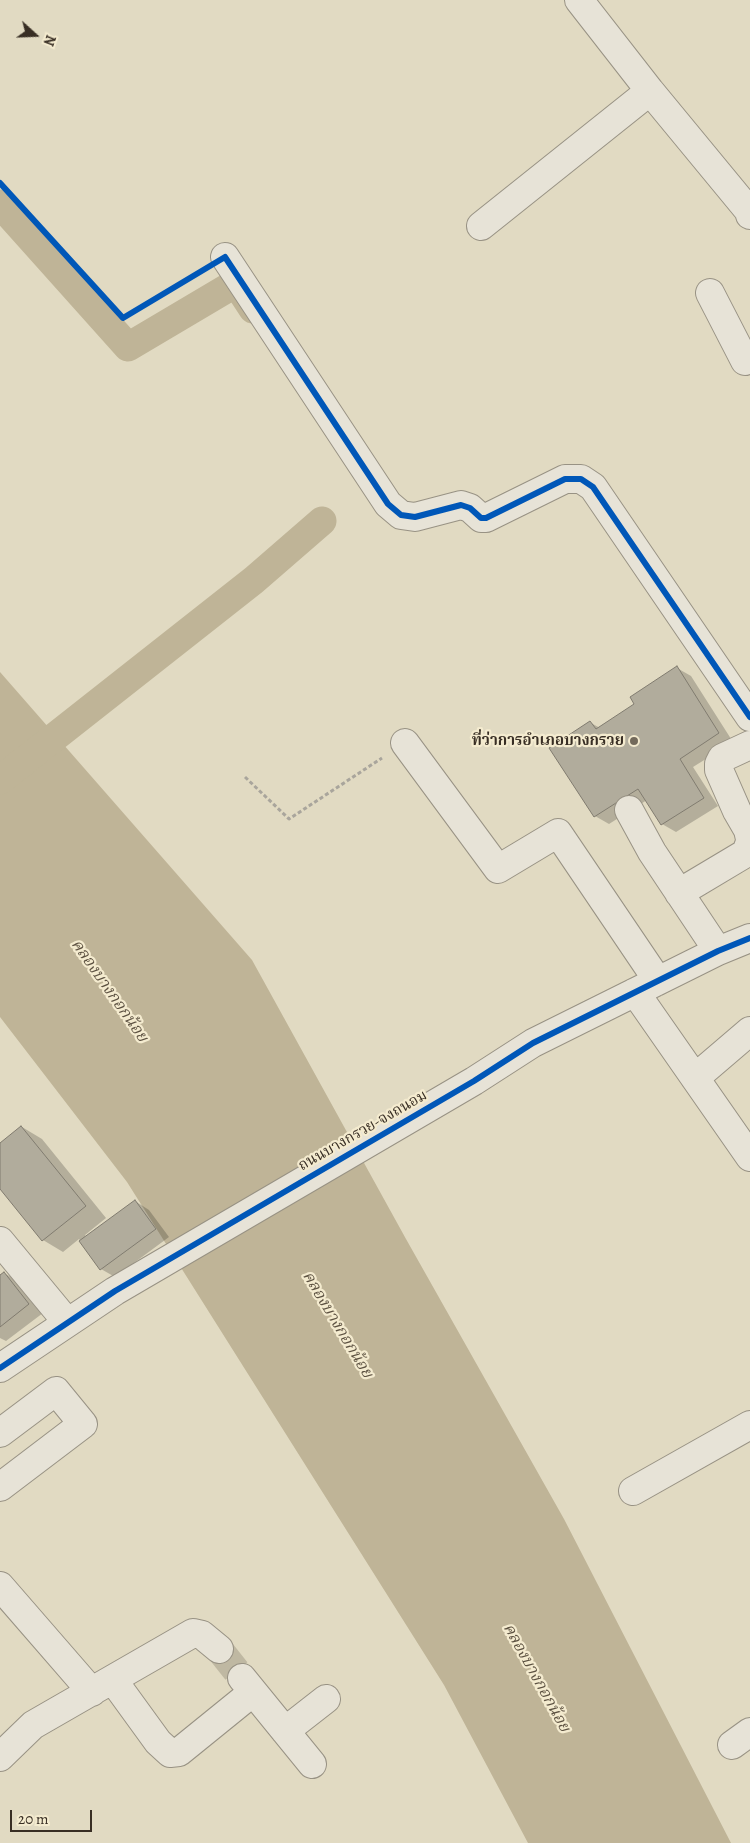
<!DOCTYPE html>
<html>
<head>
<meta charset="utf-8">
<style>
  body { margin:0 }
  #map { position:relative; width:750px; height:1843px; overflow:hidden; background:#e1dac2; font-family:Alegreya,serif }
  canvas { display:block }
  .north { position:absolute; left:10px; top:10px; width:50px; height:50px; -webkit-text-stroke:4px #f4ebcf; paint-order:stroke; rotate:110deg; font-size:14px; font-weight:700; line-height:20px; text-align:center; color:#382e24 }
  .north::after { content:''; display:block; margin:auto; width:18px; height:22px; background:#382e24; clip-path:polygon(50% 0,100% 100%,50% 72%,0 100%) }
  .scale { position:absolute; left:10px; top:1810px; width:82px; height:22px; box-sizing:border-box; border:2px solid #382e24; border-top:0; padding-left:6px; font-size:15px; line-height:18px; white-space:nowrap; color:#382e24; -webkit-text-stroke:4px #f4ebcf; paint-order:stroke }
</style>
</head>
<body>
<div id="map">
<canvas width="750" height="1843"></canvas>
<div class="north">N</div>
<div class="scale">20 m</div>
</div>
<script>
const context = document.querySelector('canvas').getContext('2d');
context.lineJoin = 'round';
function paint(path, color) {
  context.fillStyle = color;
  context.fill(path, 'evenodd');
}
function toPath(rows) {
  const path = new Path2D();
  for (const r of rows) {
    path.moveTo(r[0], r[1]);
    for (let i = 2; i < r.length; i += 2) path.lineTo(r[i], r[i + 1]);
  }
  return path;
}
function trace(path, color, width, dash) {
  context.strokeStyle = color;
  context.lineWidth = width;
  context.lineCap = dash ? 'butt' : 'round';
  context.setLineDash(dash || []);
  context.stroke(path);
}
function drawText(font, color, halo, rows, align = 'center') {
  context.font = font + ' Alegreya,"Noto Serif Thai",serif';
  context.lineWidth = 4.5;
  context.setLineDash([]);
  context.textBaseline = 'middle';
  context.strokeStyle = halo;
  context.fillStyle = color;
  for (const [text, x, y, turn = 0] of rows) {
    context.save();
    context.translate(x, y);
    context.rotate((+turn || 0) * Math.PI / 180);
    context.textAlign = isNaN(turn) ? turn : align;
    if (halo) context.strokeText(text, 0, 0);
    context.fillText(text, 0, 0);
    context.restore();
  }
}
paint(toPath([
  [0,672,252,960,406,1239,564,1519,731,1843,528,1843,444,1685,127,1182,0,1017]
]), '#bfb497');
paint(toPath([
  [677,668,691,676,733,742,693,767,718,806,676,832,662,824,647,800,609,824,595,816,591,723,600,728,636,705],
  [22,1127,42,1139,106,1218,85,1235,86,1237,135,1201,149,1210,169,1237,115,1277,101,1269,79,1239,63,1252,43,1240,0,1187,0,1145],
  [4,1273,18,1281,43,1313,6,1341,0,1338,0,1277]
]), '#0003');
trace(toPath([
  [0,204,128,347,236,283,253,309],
  [0,780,254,580,322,521]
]), '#bfb497', 29);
const building = toPath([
  [677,666,719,733,680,759,704,798,661,825,638,789,594,817,549,748,590,721,596,729,634,704,630,697,677,666],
  [21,1126,86,1206,42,1241,0,1189,0,1143,21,1126],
  [135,1200,156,1229,100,1270,79,1241,135,1200],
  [4,1272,29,1304,0,1327,0,1275,4,1272]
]);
paint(building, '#b1ac9c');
trace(building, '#807b6f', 1);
trace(toPath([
  [219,1649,242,1678]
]), '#bfb8a2', 28, [28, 14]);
const minor = toPath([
  [579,0,650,91,749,211,750,215],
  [481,226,650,91],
  [225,257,388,504,401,515,415,517,461,505,470,508,481,518,486,518,565,479,581,479,593,487,750,717],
  [710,293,745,361],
  [405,743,498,869,558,833,658,981],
  [750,745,722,758,719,764,719,770,737,811,748,830,750,839],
  [629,810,652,852,718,951],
  [679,893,746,853,750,842],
  [635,992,750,1157],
  [695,1078,750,1031],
  [0,1241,67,1322],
  [0,1368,115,1291,474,1081,533,1043,718,951,750,938],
  [0,1433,56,1391,83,1424,0,1487],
  [633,1491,750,1425],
  [0,1586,92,1692],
  [242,1678,312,1764],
  [113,1680,158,1742,170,1753,179,1752,253,1692],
  [285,1731,326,1699],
  [732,1745,750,1732],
  [0,1757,33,1725,193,1633,202,1635,219,1649]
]);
trace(minor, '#989284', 30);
trace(toPath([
  [245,777,289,819,382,758]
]), '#a9a59c', 3, [4, 2.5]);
trace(minor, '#e7e3d7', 28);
trace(toPath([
  [0,183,123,318,225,257,388,504,401,515,415,517,461,505,470,508,481,518,486,518,565,479,581,479,593,487,750,717],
  [0,1368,115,1291,474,1081,533,1043,718,951,750,938]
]), '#0057b8', 6);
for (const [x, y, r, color] of [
  [634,741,5,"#736a5b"]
]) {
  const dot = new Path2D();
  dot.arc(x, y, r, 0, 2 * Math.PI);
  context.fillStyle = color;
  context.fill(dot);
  trace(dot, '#f4ebcf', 2);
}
drawText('bold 15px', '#382e24', '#f4ebcf', [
  ["ที่ว่าการอำเภอบางกรวย",624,741]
], 'right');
drawText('15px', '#382e24', '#f4ebcf', [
  ["ถนนบางกรวย-จงถนอม",363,1131,-30]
]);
drawText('italic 16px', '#5c5141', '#f4ebcf', [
  ["คลองบางกอกน้อย",109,991,55],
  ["คลองบางกอกน้อย",337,1325,59],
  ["คลองบางกอกน้อย",536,1678,61]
]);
</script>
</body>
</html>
